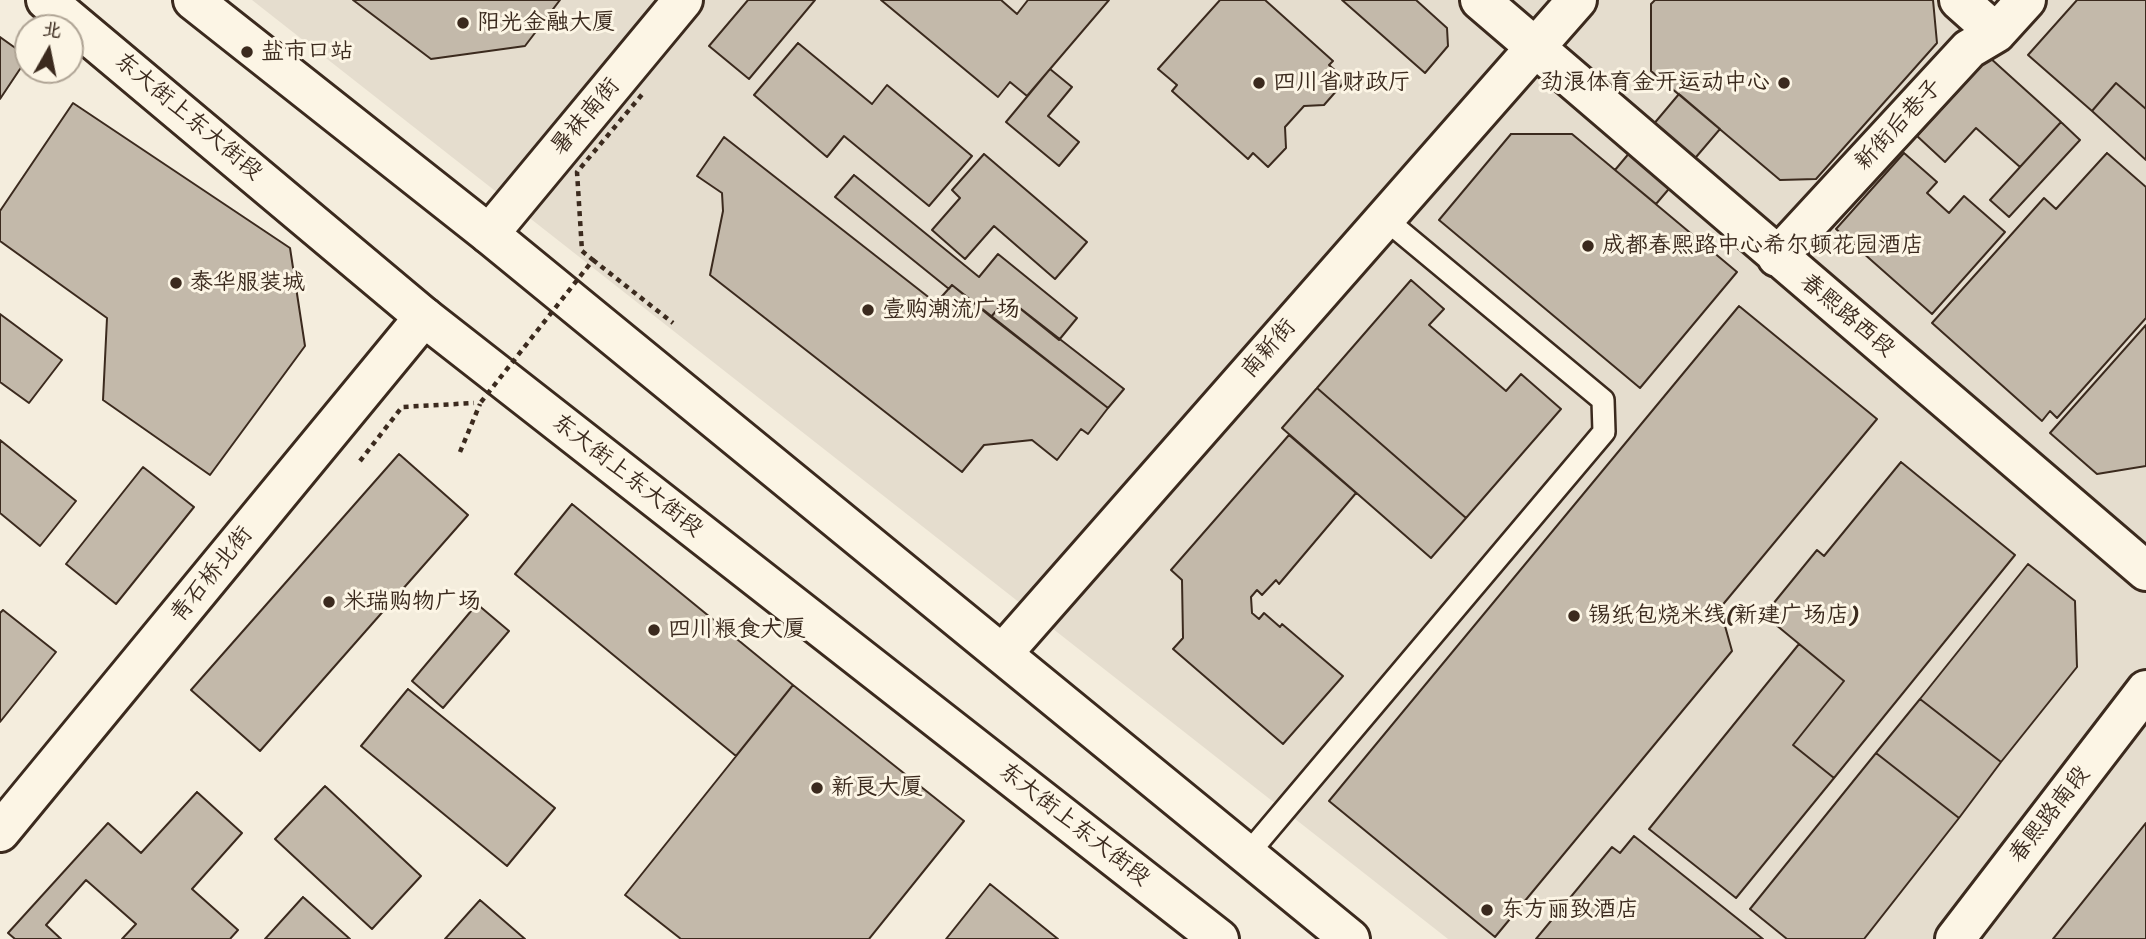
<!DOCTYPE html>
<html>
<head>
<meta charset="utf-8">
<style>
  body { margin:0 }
  #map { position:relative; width:2146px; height:939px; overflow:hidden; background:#f4eddd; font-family:Sriracha,"LXGW WenKai TC",sans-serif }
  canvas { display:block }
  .north { position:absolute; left:14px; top:14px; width:70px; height:70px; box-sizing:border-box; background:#fcf5e5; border:2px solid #afa495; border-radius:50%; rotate:9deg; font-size:19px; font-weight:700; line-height:28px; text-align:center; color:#3b2a1e }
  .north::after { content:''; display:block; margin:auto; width:24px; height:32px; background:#3b2a1e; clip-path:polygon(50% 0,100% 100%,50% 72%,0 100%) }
</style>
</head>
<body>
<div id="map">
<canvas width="2146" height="939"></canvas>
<div class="north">北</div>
</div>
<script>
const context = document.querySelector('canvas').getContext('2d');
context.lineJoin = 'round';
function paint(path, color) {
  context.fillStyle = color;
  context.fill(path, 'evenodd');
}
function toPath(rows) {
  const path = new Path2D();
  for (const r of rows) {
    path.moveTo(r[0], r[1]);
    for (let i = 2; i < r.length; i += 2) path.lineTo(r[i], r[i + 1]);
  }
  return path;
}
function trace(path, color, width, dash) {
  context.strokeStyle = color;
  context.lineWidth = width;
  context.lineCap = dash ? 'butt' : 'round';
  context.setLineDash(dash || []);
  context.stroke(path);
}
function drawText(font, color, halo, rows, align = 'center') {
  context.font = font + ' Sriracha,"LXGW WenKai TC",sans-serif';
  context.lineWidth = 6;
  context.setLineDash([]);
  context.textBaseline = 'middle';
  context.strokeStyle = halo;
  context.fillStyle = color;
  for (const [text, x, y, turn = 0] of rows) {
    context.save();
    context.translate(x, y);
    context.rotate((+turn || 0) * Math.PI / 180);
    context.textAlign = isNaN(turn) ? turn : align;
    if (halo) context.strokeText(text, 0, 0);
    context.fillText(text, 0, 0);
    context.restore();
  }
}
paint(toPath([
  [252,0,2146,0,2146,939,1448,939]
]), '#e5ddce');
const building = toPath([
  [353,0,560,0,525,46,431,59,353,0],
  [748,0,815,0,749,79,709,46,748,0],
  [881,0,1001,0,1017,14,1028,0,1109,0,1027,96,1010,82,998,97,881,0],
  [1220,0,1265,0,1333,61,1329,65,1346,80,1324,105,1304,106,1285,127,1286,148,1268,167,1253,153,1248,159,1172,91,1177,85,1158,69,1220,0],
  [1342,0,1416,0,1447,28,1448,46,1425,73,1342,0],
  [1655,0,1933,0,1937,43,1816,179,1780,180,1651,71,1651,4,1655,0],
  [2077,0,2146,0,2146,109,2116,83,2092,111,2028,55,2077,0],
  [0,37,28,57,0,99,0,37],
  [798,43,872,104,887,85,972,156,929,206,844,136,827,157,754,95,798,43],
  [1989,57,2061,122,2020,167,1976,128,1945,162,1917,136,1989,57],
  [1050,69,1072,87,1048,116,1079,142,1059,166,1006,122,1050,69],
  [2116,83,2146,109,2146,160,2092,111,2116,83],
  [1679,94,1720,129,1656,204,1615,170,1679,94],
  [73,103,290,248,305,346,210,475,103,400,107,318,0,241,0,211,73,103],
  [2061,122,2080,140,2009,217,1990,200,2061,122],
  [1511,134,1572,134,1737,272,1640,388,1439,220,1511,134],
  [724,137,936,303,952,285,1108,408,1088,434,1081,429,1057,460,1032,440,984,445,962,472,710,275,723,211,722,193,697,176,724,137],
  [1904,153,1937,182,1927,193,1949,213,1964,196,2005,232,1932,314,1836,229,1904,153],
  [2107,153,2146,187,2146,318,2057,418,2050,411,2042,421,1932,323,2044,198,2056,209,2107,153],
  [984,154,1087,242,1055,279,994,226,965,259,932,230,960,198,952,190,984,154],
  [854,175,979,277,998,254,1077,318,1059,340,1007,298,991,317,952,285,949,289,835,197,854,175],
  [1411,280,1444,309,1429,325,1506,391,1521,374,1561,409,1466,518,1317,388,1411,280],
  [1007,298,1124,389,1108,408,991,317,1007,298],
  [1739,306,1877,419,1720,608,1732,651,1495,937,1329,801,1739,306],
  [0,314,62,360,29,403,0,382,0,314],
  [2146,325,2146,466,2097,474,2050,433,2146,325],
  [1317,388,1466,518,1431,558,1282,428,1317,388],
  [1289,435,1356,493,1279,584,1276,580,1262,595,1257,590,1251,597,1252,613,1259,619,1264,613,1280,627,1282,624,1343,676,1283,744,1173,649,1183,638,1182,580,1171,570,1289,435],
  [0,440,76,501,40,546,0,513,0,440],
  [399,454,468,515,260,751,191,690,399,454],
  [1901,462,2015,555,1834,778,1793,745,1844,681,1764,615,1817,550,1824,556,1901,462],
  [143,467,194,507,116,604,66,564,143,467],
  [572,504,793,685,736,756,515,574,572,504],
  [2028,564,2075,601,2077,667,2001,762,1920,699,2028,564],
  [477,604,509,631,443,708,412,681,477,604],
  [3,610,56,652,0,722,0,613,3,610],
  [1799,644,1844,681,1793,745,1834,778,1736,898,1649,829,1799,644],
  [793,685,964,821,869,939,681,939,625,895,793,685],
  [408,689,555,808,507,866,361,746,408,689],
  [1920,699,2001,762,1959,818,1876,753,1920,699],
  [1876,753,1959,818,1864,939,1787,939,1750,909,1876,753],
  [325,786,421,876,372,929,275,839,325,786],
  [197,792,242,833,192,889,238,930,230,939,122,939,136,924,86,880,46,925,61,939,15,939,8,933,108,823,141,853,197,792],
  [2146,823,2146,939,2053,939,2146,823],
  [1634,836,1763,939,1536,939,1612,847,1620,853,1634,836],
  [990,884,1058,939,946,939,990,884],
  [303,897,350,939,265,939,303,897],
  [480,900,525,939,445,939,480,900]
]);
paint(building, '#c3b9aa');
trace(building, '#3b2a1e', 2);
const lane = toPath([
  [1246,856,1604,432,1603,400,1384,218]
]);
const street = toPath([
  [1480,0,2146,571],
  [1959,0,1996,33],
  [489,234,683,0],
  [1777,257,1969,49,1996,33,2026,0],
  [1003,653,1577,0],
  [0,832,424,317],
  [1955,939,2146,690]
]);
const primary = toPath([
  [46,0,424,317,1219,939],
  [193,0,489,234,1350,939]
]);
trace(lane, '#3b2a1e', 26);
trace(street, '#3b2a1e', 44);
trace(primary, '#3b2a1e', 44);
trace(toPath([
  [593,260,673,323],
  [460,452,480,404],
  [360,461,402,407,474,403]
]), '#3b2a1e', 4.5, [5, 5]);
trace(lane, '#fcf5e5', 21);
trace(street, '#fcf5e5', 38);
trace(primary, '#fcf5e5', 38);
trace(toPath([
  [481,402,593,260,582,251,577,172,645,91]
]), '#3b2a1e', 4.5, [5, 5]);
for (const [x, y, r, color] of [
  [463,23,7,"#3b2a1e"],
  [247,52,7,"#3b2a1e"],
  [1259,83,7,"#3b2a1e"],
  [1784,83,7,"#3b2a1e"],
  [1588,246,7,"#3b2a1e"],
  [176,283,7,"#3b2a1e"],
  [868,310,7,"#3b2a1e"],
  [329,602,7,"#3b2a1e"],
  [1574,616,7,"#3b2a1e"],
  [654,630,7,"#3b2a1e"],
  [817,788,7,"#3b2a1e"],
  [1487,910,7,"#3b2a1e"]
]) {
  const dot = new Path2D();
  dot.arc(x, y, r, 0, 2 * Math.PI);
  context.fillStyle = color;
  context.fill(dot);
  trace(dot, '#fcf5e5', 2.5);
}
drawText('23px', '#3b2a1e', '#fcf5e5', [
  ["阳光金融大厦",477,23],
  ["盐市口站",261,52],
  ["四川省财政厅",1273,83],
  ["劲浪体育金开运动中心",1770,83,"right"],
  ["成都春熙路中心希尔顿花园酒店",1602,246],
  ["泰华服装城",190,283],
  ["壹购潮流广场",882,310],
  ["米瑞购物广场",343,602],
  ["锡纸包烧米线(新建广场店)",1588,616],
  ["四川粮食大厦",668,630],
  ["新良大厦",831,788],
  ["东方丽致酒店",1501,910]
], 'left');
drawText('23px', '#3b2a1e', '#fcf5e5', [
  ["东大街上东大街段",188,117,40],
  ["暑袜南街",586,117,-50],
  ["新街后巷子",1899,125,-47],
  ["春熙路西段",1847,316,40],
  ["南新街",1269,349,-49],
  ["东大街上东大街段",627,476,38],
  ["青石桥北街",212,575,-51],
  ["春熙路南段",2050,815,-52],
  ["东大街上东大街段",1074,825,38]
]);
</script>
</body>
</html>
